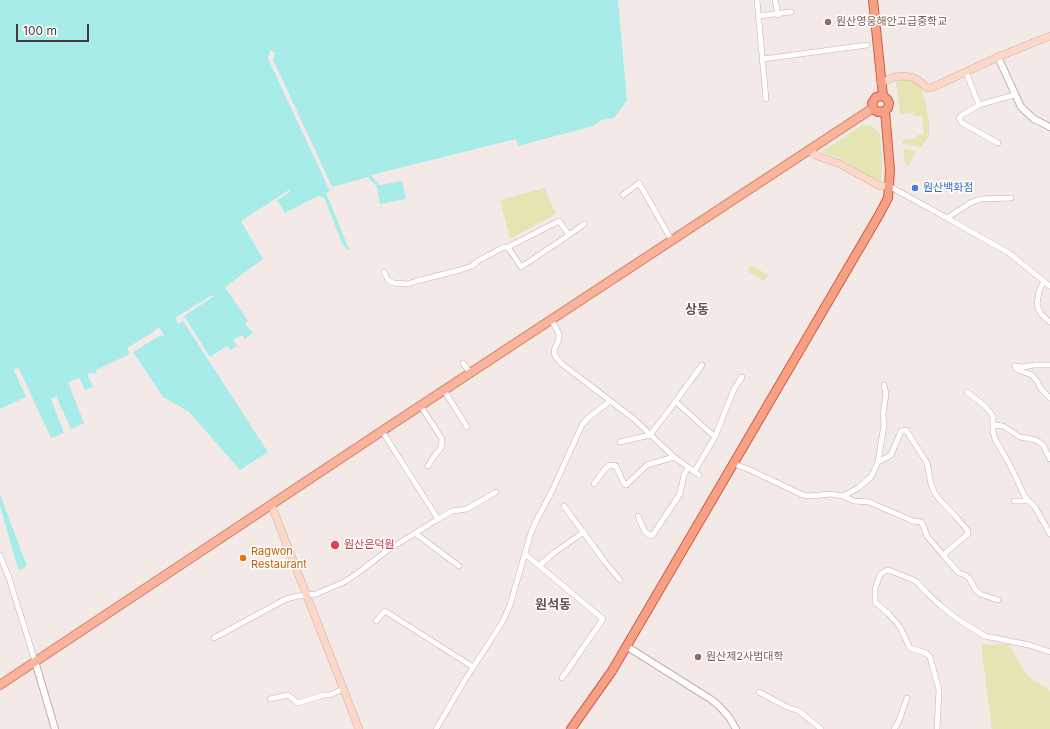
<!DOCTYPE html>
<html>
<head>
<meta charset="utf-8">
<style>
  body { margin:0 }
  #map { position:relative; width:1050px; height:729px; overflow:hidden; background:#f3eae8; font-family:Inter,sans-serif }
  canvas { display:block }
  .scale { position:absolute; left:16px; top:24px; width:73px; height:18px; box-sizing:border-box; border:2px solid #463937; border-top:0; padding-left:5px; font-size:12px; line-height:14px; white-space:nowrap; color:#463937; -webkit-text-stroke:3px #fff; paint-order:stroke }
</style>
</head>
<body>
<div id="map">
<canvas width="1050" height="729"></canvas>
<div class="scale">100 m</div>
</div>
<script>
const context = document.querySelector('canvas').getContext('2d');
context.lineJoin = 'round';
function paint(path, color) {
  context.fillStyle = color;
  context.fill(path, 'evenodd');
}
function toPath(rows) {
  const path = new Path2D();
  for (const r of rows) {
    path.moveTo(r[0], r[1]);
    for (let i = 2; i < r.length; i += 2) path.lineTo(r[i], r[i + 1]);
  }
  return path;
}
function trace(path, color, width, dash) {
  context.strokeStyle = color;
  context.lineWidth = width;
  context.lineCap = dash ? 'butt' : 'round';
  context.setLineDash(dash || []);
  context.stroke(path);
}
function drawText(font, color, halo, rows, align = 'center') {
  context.font = font + ' Inter,"Noto Sans KR",sans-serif';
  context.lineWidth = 3;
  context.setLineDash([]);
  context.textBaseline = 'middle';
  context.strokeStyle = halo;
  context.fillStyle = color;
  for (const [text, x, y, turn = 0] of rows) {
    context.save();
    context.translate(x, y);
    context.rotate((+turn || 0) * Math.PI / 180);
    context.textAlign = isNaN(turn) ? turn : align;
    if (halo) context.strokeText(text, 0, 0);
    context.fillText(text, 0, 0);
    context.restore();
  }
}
paint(toPath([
  [906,78,918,84,922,90,927,107,927,115,929,120,929,136,921,147,903,144,903,140,917,138,917,135,924,135,922,116,914,116,913,113,900,114,896,82],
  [863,125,872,126,880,134,882,164,881,183,840,158,821,152],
  [903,149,916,151,908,166,905,164],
  [544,188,556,214,510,239,500,200],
  [751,265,768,275,764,281,747,271],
  [1008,644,1027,675,1050,691,1050,729,992,729,981,645]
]), '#e5e4b3');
paint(toPath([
  [0,0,618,0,627,100,614,118,601,120,593,126,518,146,516,139,371,175,379,185,402,181,406,199,380,204,377,187,368,177,332,187,273,60,275,53,271,50,268,58,330,191,326,193,349,249,347,250,342,243,324,197,318,196,285,213,277,200,290,192,289,190,241,221,263,259,225,287,248,321,245,324,253,333,245,339,242,335,233,340,237,346,231,350,227,346,210,357,184,316,213,297,212,295,175,318,178,324,183,321,268,452,240,470,188,411,163,397,133,352,159,336,160,337,164,335,159,327,155,330,155,331,127,348,130,354,96,370,97,373,93,374,92,372,87,374,93,387,85,390,79,378,68,382,84,423,71,429,56,396,51,399,64,433,51,438,18,367,14,370,26,397,0,409],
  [0,494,27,566,23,569,18,569,0,506]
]), '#a8ece9');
paint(toPath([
  [271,50,275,53,273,60,332,187,330,191,268,58]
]), '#f3eae8');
const minor = toPath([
  [757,0,766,99],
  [775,0,778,15],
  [759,16,791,12],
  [763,59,867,45],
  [966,72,979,105],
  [998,143,962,123,959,118,962,115,979,105,1014,95],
  [889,186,947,218,970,203,980,199,1011,198],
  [623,195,639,183,672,241],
  [947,218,1009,253,1050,286],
  [508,247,521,267,569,235],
  [384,272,388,280,393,283,408,284,417,281,460,270,472,266,478,261,502,248,508,247,559,221,569,235,584,224],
  [1044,281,1039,291,1037,305,1041,314,1050,322],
  [551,319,559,334,559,339,554,350,555,356,562,364,634,419,674,457,699,475],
  [463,363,470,373],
  [1050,365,1034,365,1023,367,1015,366,1015,367,1018,370,1032,375,1037,381,1041,389,1050,398],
  [444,390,467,427],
  [967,392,985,406,993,416,993,432,995,439,1011,467,1025,497,1035,507,1050,534],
  [676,402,715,437],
  [420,405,442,439,441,448,435,455,428,466],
  [993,425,1003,426,1020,437,1036,440,1043,445,1050,459],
  [382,431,438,519],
  [620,442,650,435,670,409,702,365],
  [878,462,884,425,883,414,886,394,884,385],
  [734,464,748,469,803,495,810,496,831,494,843,496,858,488,871,477,878,462,891,455,901,431,906,430,927,463,931,484,934,492,940,500,958,519,968,531,968,534,943,555,927,536,923,525,921,522,913,521,869,502,854,501,843,496],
  [694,472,715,437,734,389,742,377],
  [594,484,605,469,610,465,616,466,623,482,626,485,647,465,674,457],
  [1014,501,1029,501],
  [564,506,605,562,620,580],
  [638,516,645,532,652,536,680,494,684,475,688,468],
  [415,533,459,566],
  [525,554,603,619,562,678],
  [0,555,9,578,35,661],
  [943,555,959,573,965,575,969,578,975,589,980,594,998,600],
  [540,565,555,552,584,532],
  [376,621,385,611,473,667],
  [214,638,286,599,298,596,316,594,344,582,355,575,388,550,438,519,452,511,467,509,496,492],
  [759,692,787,707,799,711,821,729],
  [270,699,288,695,298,703,323,695,330,695,343,689],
  [436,729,465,680,503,621,510,605,530,536,536,521,551,493,582,425,588,418,610,401],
  [894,729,898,723,907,698],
  [937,729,939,690,930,657,926,653,910,648,900,627,889,614,875,602,875,589,880,575,883,572,888,570,891,571,916,581,927,593,941,606,959,620,985,636,1029,645,1050,652]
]);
const tertiary = toPath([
  [998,57,1021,107,1034,119,1050,127],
  [626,646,712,700,719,706,729,717,736,729],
  [35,661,55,729]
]);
const secondary = toPath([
  [881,83,894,77,902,76,911,77,918,80,927,88,931,88,998,57,1050,36],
  [810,150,817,156,838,163,880,186,889,186],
  [271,504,359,729]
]);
const primary = toPath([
  [0,685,382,431,873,108]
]);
const trunk = toPath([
  [873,0,883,96],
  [571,729,612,671,879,215,888,198,889,186,890,170,885,111,888,108,889,103,887,99,883,96,876,97,872,103,874,110,878,112,885,111]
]);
trace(minor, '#c1b2ae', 6);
trace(tertiary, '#c1b2ae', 8);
trace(secondary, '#d6ae9f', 8);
trace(primary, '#dc886c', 10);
trace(trunk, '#d45b41', 10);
trace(minor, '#fff', 5);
trace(tertiary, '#fff', 6);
trace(secondary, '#fbd8c9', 7);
trace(primary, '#f8b49c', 8);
trace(trunk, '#f6a086', 8);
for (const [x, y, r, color] of [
  [828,22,4,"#8d6e63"],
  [915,188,4,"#3f7fe0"],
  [335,545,5,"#e0444e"],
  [243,558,4,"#e8710a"],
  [698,657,4,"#8d6e63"]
]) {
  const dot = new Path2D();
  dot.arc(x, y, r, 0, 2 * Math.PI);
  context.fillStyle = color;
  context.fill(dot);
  trace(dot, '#fff', 1.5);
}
drawText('11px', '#785e54', '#fff', [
  ["원산영웅해안고급중학교",836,22],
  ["원산제2사범대학",706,657]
], 'left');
drawText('11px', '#366cbe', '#fff', [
  ["원산백화점",923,188]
], 'left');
drawText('11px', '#be3a42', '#fff', [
  ["원산은덕원",344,545]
], 'left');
drawText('11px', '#c56008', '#fff', [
  ["Ragwon",251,552],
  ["Restaurant",251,565]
], 'left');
drawText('bold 13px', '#68524f', '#fff', [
  ["상동",697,310],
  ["원석동",553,605]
]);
</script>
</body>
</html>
